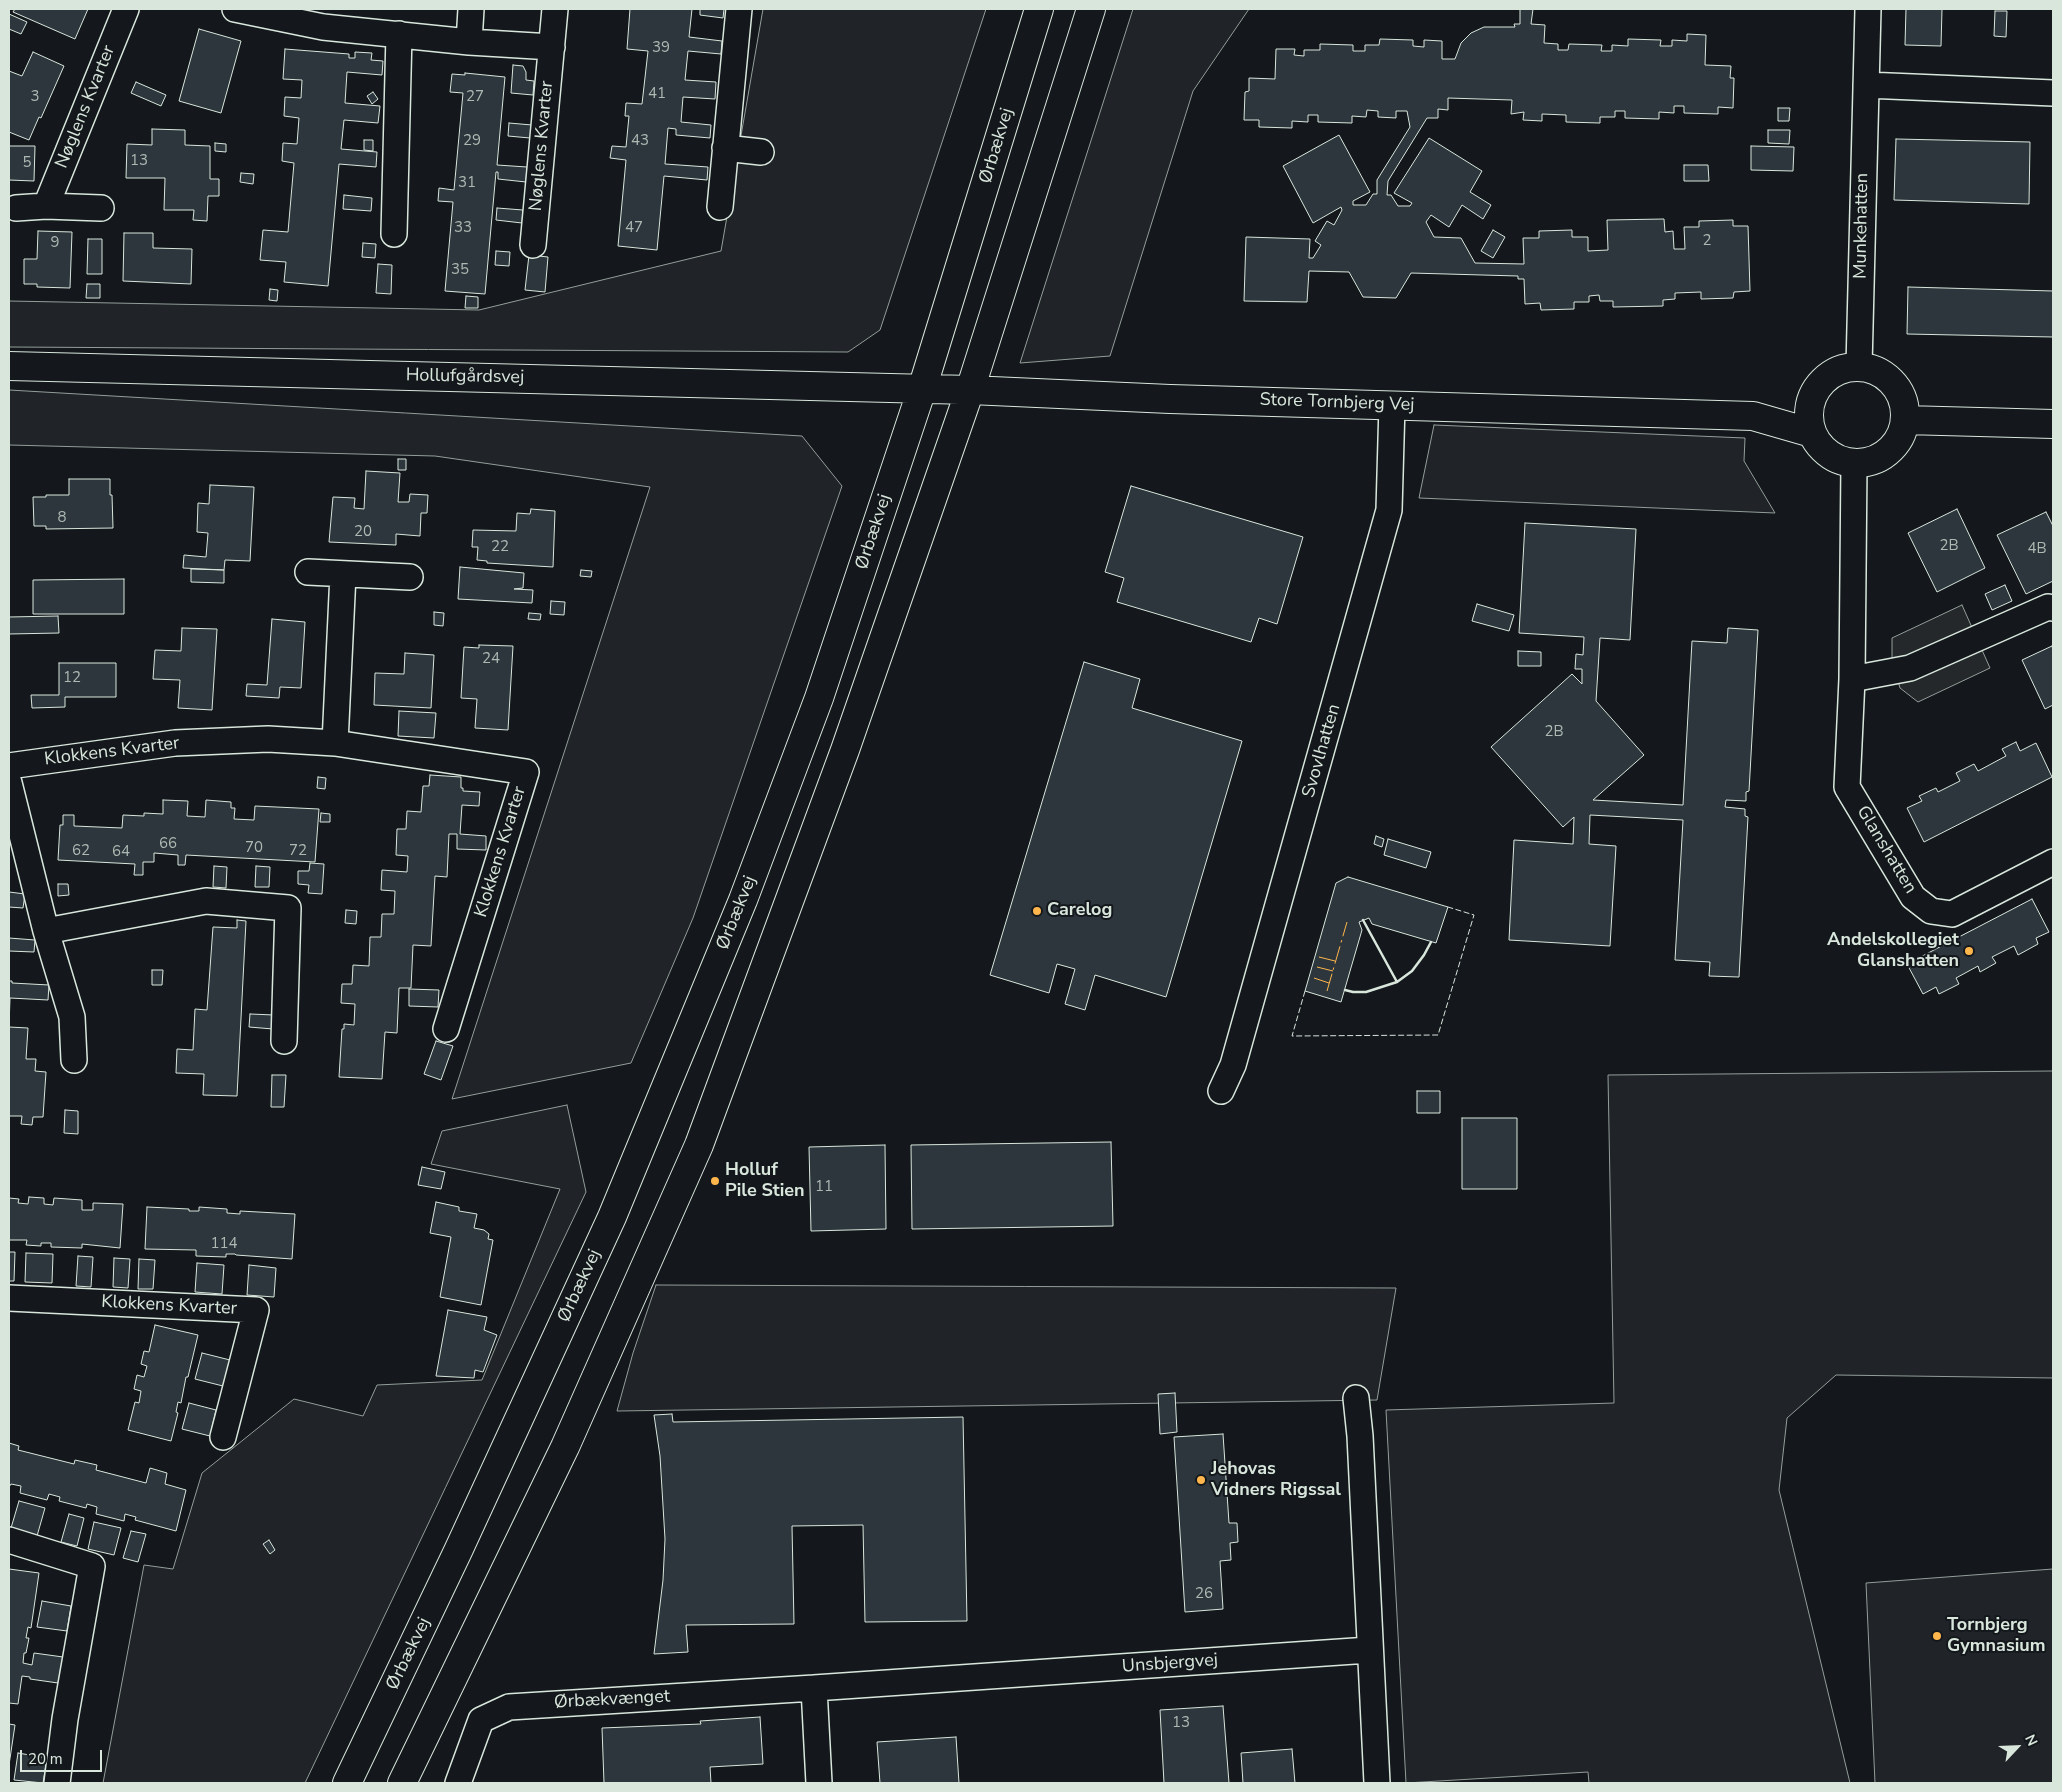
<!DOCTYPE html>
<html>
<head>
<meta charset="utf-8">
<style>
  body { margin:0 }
  #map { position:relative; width:2062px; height:1792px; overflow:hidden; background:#14181c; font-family:"Nunito Sans",sans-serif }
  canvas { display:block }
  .frame { position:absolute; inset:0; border:10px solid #d8e6dc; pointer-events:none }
  .north { position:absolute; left:1992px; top:1722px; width:50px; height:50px; -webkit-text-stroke:4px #14181c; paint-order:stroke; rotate:65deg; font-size:14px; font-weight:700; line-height:20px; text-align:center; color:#d8e6dc }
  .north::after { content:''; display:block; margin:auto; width:18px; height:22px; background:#d8e6dc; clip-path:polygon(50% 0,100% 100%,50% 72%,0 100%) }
  .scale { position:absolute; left:20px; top:1750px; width:82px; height:22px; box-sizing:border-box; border:2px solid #d8e6dc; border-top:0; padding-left:6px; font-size:15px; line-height:18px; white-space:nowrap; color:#d8e6dc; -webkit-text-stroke:4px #14181c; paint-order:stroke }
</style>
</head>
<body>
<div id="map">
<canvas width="2062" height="1792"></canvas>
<div class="frame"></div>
<div class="north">N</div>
<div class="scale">20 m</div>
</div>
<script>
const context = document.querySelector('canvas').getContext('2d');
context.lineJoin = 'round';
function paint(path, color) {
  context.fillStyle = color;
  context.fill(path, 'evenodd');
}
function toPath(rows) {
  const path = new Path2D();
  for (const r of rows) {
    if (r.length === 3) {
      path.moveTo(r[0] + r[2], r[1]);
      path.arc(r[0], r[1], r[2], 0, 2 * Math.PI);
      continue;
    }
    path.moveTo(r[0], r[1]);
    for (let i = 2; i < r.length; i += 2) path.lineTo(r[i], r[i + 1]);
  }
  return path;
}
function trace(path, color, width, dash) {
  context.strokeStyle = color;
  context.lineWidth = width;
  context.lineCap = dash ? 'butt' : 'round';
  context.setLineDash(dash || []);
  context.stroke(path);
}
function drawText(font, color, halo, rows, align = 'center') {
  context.font = font + ' "Nunito Sans",sans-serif';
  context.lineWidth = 4;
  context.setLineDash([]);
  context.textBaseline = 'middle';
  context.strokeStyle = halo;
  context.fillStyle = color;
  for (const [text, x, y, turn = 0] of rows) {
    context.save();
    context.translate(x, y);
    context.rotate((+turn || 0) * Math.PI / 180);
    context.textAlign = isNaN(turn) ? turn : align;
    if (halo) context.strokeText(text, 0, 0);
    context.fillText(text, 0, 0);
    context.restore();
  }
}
const green = toPath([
  [763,9,986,9,880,330,848,352,9,347,9,301,479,310,721,251,763,9],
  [1133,9,1249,9,1193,91,1110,356,1020,363,1133,9],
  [9,390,802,436,842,486,693,918,631,1063,452,1099,650,487,435,456,9,445,9,390],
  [1434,425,1745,438,1744,461,1775,513,1419,498,1434,425],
  [2053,1071,2053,1378,1836,1375,1787,1418,1779,1490,1850,1783,1589,1783,1588,1772,1406,1783,1386,1410,1614,1403,1608,1075,2053,1071],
  [567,1105,586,1192,305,1783,103,1783,144,1565,173,1569,202,1473,294,1399,363,1416,377,1385,482,1380,560,1189,431,1164,442,1131,567,1105],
  [656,1285,1396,1288,1377,1400,617,1411,633,1353,656,1285],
  [2053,1569,2053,1783,1875,1783,1866,1583,2053,1569]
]);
paint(green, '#202428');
trace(green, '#939e99', 1);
const parking = toPath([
  [1962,605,1990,668,1918,702,1900,688,1892,660,1892,638,1962,605]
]);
paint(parking, '#24282b');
trace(parking, '#939e99', 1);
const building = toPath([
  [15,9,88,9,75,39,13,12,15,9],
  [630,9,692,9,689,37,722,41,721,54,688,51,685,80,716,82,715,99,683,97,681,122,711,125,710,138,676,135,676,129,668,128,665,164,708,167,707,180,664,176,657,250,618,246,626,160,610,158,612,146,626,147,629,116,625,116,626,103,642,104,648,51,627,49,630,9],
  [700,9,724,9,723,18,700,15,700,9],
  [1520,9,1533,9,1531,24,1545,25,1544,43,1558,44,1558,50,1568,50,1569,44,1602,45,1601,51,1612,51,1612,45,1628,46,1628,39,1661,40,1660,46,1672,46,1672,40,1687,41,1687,34,1706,35,1705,65,1731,66,1730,78,1734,78,1733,108,1718,107,1718,114,1684,113,1684,106,1674,106,1674,113,1659,112,1659,119,1625,118,1625,111,1615,111,1615,117,1600,117,1600,123,1566,122,1566,115,1542,114,1542,121,1523,120,1524,112,1511,114,1512,100,1448,98,1448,110,1438,109,1438,118,1427,118,1388,181,1387,195,1391,195,1398,206,1410,206,1412,203,1394,193,1429,138,1482,171,1470,192,1491,205,1483,219,1462,205,1449,227,1431,215,1426,222,1434,237,1461,238,1475,263,1524,264,1523,238,1539,238,1539,231,1572,230,1572,237,1588,237,1588,251,1608,250,1607,220,1664,219,1665,232,1673,231,1674,249,1685,249,1684,227,1699,227,1699,221,1733,220,1733,226,1748,226,1750,291,1734,292,1733,298,1701,299,1701,292,1675,293,1675,299,1663,300,1663,306,1613,307,1613,301,1600,301,1599,295,1589,296,1589,302,1574,302,1574,309,1541,310,1540,303,1525,304,1524,279,1518,279,1518,276,1411,273,1396,298,1363,297,1349,272,1309,271,1307,302,1244,301,1246,237,1310,239,1309,258,1313,258,1321,245,1315,241,1327,221,1334,225,1342,210,1341,207,1313,223,1283,166,1339,135,1370,192,1353,201,1353,205,1366,205,1373,194,1377,194,1377,180,1410,127,1407,111,1396,111,1396,118,1378,117,1378,111,1367,110,1366,117,1352,116,1352,123,1318,122,1318,115,1308,115,1308,122,1292,121,1292,128,1259,127,1259,120,1244,120,1245,92,1249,91,1249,78,1275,79,1276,49,1295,49,1294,55,1304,56,1304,50,1320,50,1320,44,1353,45,1353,51,1365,51,1365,45,1379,45,1380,39,1413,40,1413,46,1424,47,1424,40,1442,41,1442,59,1455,59,1461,43,1471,33,1484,27,1515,27,1514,24,1520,24,1520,9],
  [1906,9,1942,9,1941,46,1905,45,1906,9],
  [1995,11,2007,11,2006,37,1994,36,1995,11],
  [9,14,27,22,21,34,9,29,9,14],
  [199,29,241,41,221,113,179,101,199,29],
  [285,49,349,54,349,58,355,58,355,52,372,53,371,60,383,61,382,75,347,72,345,103,380,106,378,123,344,120,341,149,377,152,376,167,339,164,328,286,284,282,286,262,260,260,263,230,288,232,294,163,282,161,283,143,297,144,299,118,284,116,285,97,301,98,302,80,283,79,285,49],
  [33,52,64,66,41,118,39,117,29,140,9,132,9,71,22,76,33,52],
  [513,65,523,66,526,72,526,80,534,81,533,95,511,93,513,65],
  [465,73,505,77,497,165,527,167,526,182,498,179,498,172,496,172,485,294,445,291,453,202,438,201,439,188,454,190,463,93,450,92,452,74,465,75,465,73],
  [136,82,166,95,161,106,131,93,136,82],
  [373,92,378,99,372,104,367,96,373,92],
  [1778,108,1790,108,1789,121,1778,121,1778,108],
  [509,123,532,125,530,138,508,136,509,123],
  [152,129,185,130,185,145,210,146,210,179,219,179,219,196,208,196,207,221,193,220,194,210,164,210,165,178,126,178,127,144,152,145,152,129],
  [1768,130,1790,130,1789,144,1768,143,1768,130],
  [1896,139,2030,142,2029,204,1894,200,1896,139],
  [364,140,373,140,373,151,364,150,364,140],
  [215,143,226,144,226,152,215,151,215,143],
  [9,146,35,146,34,181,9,180,9,146],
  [1751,146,1794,147,1793,171,1751,170,1751,146],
  [1684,165,1708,165,1709,181,1684,181,1684,165],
  [241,173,254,174,253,184,240,182,241,173],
  [344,195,372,198,371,211,343,209,344,195],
  [497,208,523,210,522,223,496,220,497,208],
  [1493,230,1505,237,1493,258,1481,251,1493,230],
  [38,231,72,232,70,288,37,287,37,284,24,284,24,259,37,259,38,231],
  [124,233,153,233,153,248,192,249,191,284,123,281,124,233],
  [88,239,102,239,102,274,87,274,88,239],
  [363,243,376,244,375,258,362,257,363,243],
  [496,251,510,252,509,266,495,265,496,251],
  [529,255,548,257,545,292,525,290,529,255],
  [378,264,392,265,391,294,376,293,378,264],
  [87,284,100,284,100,298,86,298,87,284],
  [1908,287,2053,291,2053,337,1907,334,1908,287],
  [270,289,278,290,277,301,269,300,270,289],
  [466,296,478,297,478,308,465,308,466,296],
  [398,459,406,459,406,470,398,470,398,459],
  [366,471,400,473,398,502,409,502,410,494,428,495,427,513,421,513,420,536,396,534,396,545,329,542,333,497,355,498,354,508,364,509,366,471],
  [69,479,110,479,110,495,112,495,113,528,46,529,46,526,34,526,33,497,46,497,46,495,69,495,69,479],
  [210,485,254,487,250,561,225,560,224,570,183,568,184,555,206,557,208,533,197,532,198,503,209,504,210,485],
  [1131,486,1303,537,1277,624,1259,618,1251,642,1117,602,1124,578,1105,572,1131,486],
  [531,509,555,511,553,567,487,563,487,561,477,560,478,547,472,547,473,530,516,531,517,513,530,514,531,509],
  [1957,509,1985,568,1937,592,1908,533,1957,509],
  [2046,512,2053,526,2053,581,2026,594,1997,535,2046,512],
  [1525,523,1636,529,1630,640,1600,638,1596,701,1644,755,1593,800,1683,805,1692,641,1727,643,1728,628,1758,630,1749,791,1746,792,1746,801,1726,800,1725,807,1745,809,1745,816,1748,817,1739,977,1709,976,1710,962,1675,960,1683,820,1590,815,1589,844,1616,846,1610,946,1509,940,1514,840,1573,844,1574,817,1563,827,1491,747,1572,674,1582,684,1582,669,1575,669,1576,654,1583,655,1584,637,1519,633,1525,523],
  [460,567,524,573,523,588,514,589,533,590,532,603,458,599,460,567],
  [191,569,224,570,224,583,191,582,191,569],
  [581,570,592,571,591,577,580,576,581,570],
  [124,579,124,614,33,614,33,580,124,579],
  [2005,585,2012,601,1992,610,1985,594,2005,585],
  [551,601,565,602,564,615,550,614,551,601],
  [1477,604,1514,615,1509,631,1472,621,1477,604],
  [434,612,444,613,443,626,434,625,434,612],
  [529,613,541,614,540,620,528,619,529,613],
  [58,616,59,633,9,634,9,617,58,616],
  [272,619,305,622,301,688,280,687,279,698,246,696,247,684,267,685,272,619],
  [182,628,217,629,212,710,178,708,180,680,153,679,155,650,181,651,182,628],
  [479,645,513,646,508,730,475,728,477,699,461,698,464,647,479,648,479,645],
  [2052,646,2053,650,2053,705,2045,709,2022,660,2052,646],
  [1518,651,1541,652,1541,666,1518,666,1518,651],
  [405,653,434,655,431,708,374,705,375,673,404,674,405,653],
  [1084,662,1140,679,1132,708,1242,741,1166,997,1095,975,1085,1010,1065,1004,1075,969,1057,964,1049,993,990,975,1084,662],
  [59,663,116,663,116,697,65,697,65,707,32,708,31,695,59,695,59,663],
  [399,711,436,713,434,738,398,736,399,711],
  [2016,742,2020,751,2036,743,2052,777,1924,842,1907,808,1922,801,1919,796,1936,788,1938,792,1960,781,1956,773,1974,764,1978,771,2006,756,2002,749,2016,742],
  [430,775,461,777,461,788,463,788,463,791,480,792,479,806,462,805,460,834,486,836,486,850,457,849,457,834,449,834,447,877,435,876,431,946,413,945,411,988,399,988,397,1033,385,1032,382,1079,339,1077,342,1029,344,1029,344,1024,354,1025,355,1004,341,1003,342,984,352,984,353,965,369,966,370,937,381,937,382,914,394,914,395,891,381,890,382,870,407,872,408,856,396,855,397,829,406,829,407,811,421,812,423,786,429,786,430,775],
  [318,777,326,778,325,789,317,788,318,777],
  [163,800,188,801,187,816,205,817,206,800,231,802,231,808,235,808,234,819,254,820,255,806,319,809,315,862,186,855,185,865,178,865,178,855,154,853,154,862,143,862,143,875,134,875,135,864,58,860,60,825,63,825,63,815,74,815,74,826,122,828,123,815,144,816,144,813,163,814,163,800],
  [321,813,330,814,330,822,320,822,321,813],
  [1376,836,1384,839,1382,847,1374,844,1376,836],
  [1388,839,1431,852,1426,868,1384,855,1388,839],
  [310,863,324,864,322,894,308,893,309,885,298,884,298,871,309,871,310,863],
  [214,866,227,867,226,888,213,887,214,866],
  [256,866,270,867,269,887,255,887,256,866],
  [1348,877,1448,907,1436,943,1372,924,1369,918,1359,922,1362,930,1341,1002,1305,991,1336,883,1348,877],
  [58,884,68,884,69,895,58,896,58,884],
  [9,892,25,894,23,908,9,907,9,892],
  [2032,899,2049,932,2036,938,2038,944,2018,955,2014,946,1992,957,1996,963,1980,972,1978,966,1956,978,1959,984,1939,994,1936,987,1923,994,1907,964,2032,899],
  [346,910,357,911,356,924,345,923,346,910],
  [237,920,246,921,237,1096,203,1095,204,1074,176,1073,177,1049,193,1050,195,1009,207,1010,213,927,237,928,237,920],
  [9,938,35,940,34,952,9,951,9,938],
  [152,970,163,970,162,985,152,985,152,970],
  [9,981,12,981,12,983,49,985,48,1000,10,998,9,1027,28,1028,26,1059,36,1059,35,1071,46,1072,43,1117,33,1117,32,1125,21,1124,22,1116,9,1116,9,981],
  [409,989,439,990,438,1007,409,1006,409,989],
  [250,1014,274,1015,273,1029,249,1027,250,1014],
  [436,1041,453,1046,441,1080,424,1074,436,1041],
  [272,1075,286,1075,284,1107,271,1107,272,1075],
  [1417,1091,1440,1091,1440,1113,1417,1113,1417,1091],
  [65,1110,78,1111,78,1134,64,1133,65,1110],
  [1462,1118,1517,1118,1517,1189,1462,1189,1462,1118],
  [1111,1142,1113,1226,912,1229,911,1145,1111,1142],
  [885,1145,886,1229,811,1231,809,1147,885,1145],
  [422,1167,445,1172,441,1189,418,1185,422,1167],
  [29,1197,44,1198,44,1204,53,1205,54,1198,82,1200,82,1210,93,1210,93,1203,123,1204,120,1248,82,1244,82,1248,51,1247,51,1243,41,1243,41,1246,26,1245,27,1240,9,1240,9,1198,19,1199,18,1203,28,1204,29,1197],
  [436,1202,459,1207,459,1211,477,1214,474,1228,484,1230,489,1234,488,1239,493,1240,481,1305,440,1297,451,1237,430,1233,436,1202],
  [147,1207,189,1209,189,1211,199,1211,199,1207,227,1209,227,1213,240,1214,240,1211,295,1214,292,1259,236,1255,235,1254,226,1254,226,1257,196,1256,196,1250,145,1249,147,1207],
  [9,1252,15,1252,14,1281,9,1281,9,1252],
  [26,1253,53,1254,52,1283,25,1282,26,1253],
  [78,1256,93,1257,91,1287,76,1286,78,1256],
  [114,1258,130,1259,128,1288,113,1287,114,1258],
  [139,1259,155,1260,153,1289,138,1289,139,1259],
  [197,1263,224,1265,222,1294,195,1292,197,1263],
  [249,1265,276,1268,274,1297,247,1295,249,1265],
  [448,1310,487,1317,484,1330,497,1335,483,1372,475,1370,474,1378,436,1376,448,1310],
  [155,1325,198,1335,188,1377,186,1377,181,1403,178,1402,176,1412,178,1413,171,1441,128,1430,135,1402,139,1403,141,1391,134,1389,137,1375,144,1377,147,1366,141,1364,144,1351,149,1352,155,1325],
  [202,1353,230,1360,223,1386,195,1379,202,1353],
  [1175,1393,1177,1432,1160,1434,1158,1394,1175,1393],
  [189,1403,216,1410,210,1436,182,1429,189,1403],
  [672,1414,673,1422,963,1417,967,1621,865,1622,863,1525,792,1526,794,1624,686,1625,688,1652,654,1654,663,1580,665,1539,660,1456,654,1415,672,1414],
  [1223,1434,1229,1523,1237,1523,1238,1542,1230,1543,1231,1560,1220,1561,1223,1609,1185,1612,1174,1437,1223,1434],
  [9,1443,19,1446,18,1450,74,1464,75,1460,97,1465,96,1470,146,1483,150,1468,167,1473,165,1484,186,1490,176,1531,135,1520,136,1517,125,1514,124,1521,96,1514,97,1507,87,1504,86,1508,59,1501,60,1497,49,1494,47,1500,20,1493,21,1486,11,1484,9,1487,9,1443],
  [19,1501,45,1508,37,1536,11,1528,19,1501],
  [69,1514,84,1518,77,1546,61,1542,69,1514],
  [94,1522,121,1528,114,1555,88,1549,94,1522],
  [131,1531,146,1534,138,1562,123,1558,131,1531],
  [269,1540,275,1550,270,1554,263,1544,269,1540],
  [9,1569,39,1573,31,1628,28,1627,26,1638,29,1638,26,1653,24,1653,23,1663,32,1665,34,1653,63,1657,58,1683,30,1679,30,1677,22,1676,18,1704,9,1703,9,1569],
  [42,1601,71,1606,67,1631,37,1627,42,1601],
  [1223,1706,1229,1783,1164,1783,1160,1710,1223,1706],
  [760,1717,763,1764,710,1767,711,1783,604,1783,602,1728,701,1724,700,1721,760,1717],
  [9,1724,15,1725,9,1765,9,1724],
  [956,1737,959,1783,880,1783,877,1742,956,1737],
  [1292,1749,1295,1783,1243,1783,1241,1753,1292,1749],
  [18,1753,47,1758,43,1783,14,1780,18,1753]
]);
paint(building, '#2c363c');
trace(building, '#d8e6dc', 1);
const street = toPath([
  [235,9,323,27,469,42,552,47],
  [469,42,471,9],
  [1866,85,2053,93],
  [725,148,761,152],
  [46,206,126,9],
  [720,207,739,9],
  [16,208,46,206,101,208],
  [394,234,399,34],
  [533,245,555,9],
  [1859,366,1868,9],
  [1854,463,1852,679,1847,787,1913,897,1931,911,1952,914,2053,862],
  [308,572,410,577],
  [1852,679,1910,668,2048,607,2053,608],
  [335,743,343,574],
  [9,766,175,743,268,739,335,743,526,772,446,1029],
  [9,783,46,931,72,1017,74,1060],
  [46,931,206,901,288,908,284,1041],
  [1221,1091,1233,1065,1389,510,1392,405],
  [9,1298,256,1310,223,1437],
  [1356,1398,1360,1436,1377,1783],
  [9,1540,92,1566,65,1719,57,1783],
  [458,1783,481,1720,509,1707,814,1688],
  [819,1783,814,1688,1369,1650]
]);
const secondary = toPath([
  [9,366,970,390,1170,399,1753,416,1812,433],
  [1857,415,48],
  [1905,420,2053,424],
  [347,1783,458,1551,612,1217,743,900,819,698,922,389,1039,9],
  [402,1783,565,1447,699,1145,845,750,970,390,1091,9]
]);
trace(street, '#d8e6dc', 28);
trace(secondary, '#d8e6dc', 30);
trace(street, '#14181c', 25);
trace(secondary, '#14181c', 28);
trace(toPath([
  [1305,991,1292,1036,1438,1035,1474,915,1448,907]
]), '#d8e6dc', 1, [6, 2.5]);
trace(toPath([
  [1363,920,1397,982],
  [1345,990,1353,992,1366,992,1397,982,1412,971,1424,955,1431,942]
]), '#d8e6dc', 2.5);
trace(toPath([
  [1319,957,1335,961],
  [1317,967,1333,971],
  [1314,978,1329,983],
  [1327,991,1347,922]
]), '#ffb74d', 1, [18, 4, 2.5, 4]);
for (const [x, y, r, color] of [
  [1037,911,5,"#ffb74d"],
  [1969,951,5,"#ffb74d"],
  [715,1181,5,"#ffb74d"],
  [1201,1480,5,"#ffb74d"],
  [1937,1636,5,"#ffb74d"]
]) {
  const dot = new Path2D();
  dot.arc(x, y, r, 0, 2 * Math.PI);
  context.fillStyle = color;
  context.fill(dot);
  trace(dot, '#14181c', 2);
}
drawText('15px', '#adbab4', null, [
  ["39",661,48],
  ["41",657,94],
  ["3",35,97],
  ["27",475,97],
  ["29",472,141],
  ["43",640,141],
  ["13",139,161],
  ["5",27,163],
  ["31",467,183],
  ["33",463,228],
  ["47",634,228],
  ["2",1707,241],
  ["9",55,243],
  ["35",460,270],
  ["8",62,518],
  ["20",363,532],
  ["2B",1949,546],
  ["22",500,547],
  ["4B",2037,549],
  ["24",491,659],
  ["12",72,678],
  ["2B",1554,732],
  ["66",168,844],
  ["70",254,848],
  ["62",81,851],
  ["72",298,851],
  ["64",121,852],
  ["11",824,1187],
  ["114",224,1244],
  ["26",1204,1594],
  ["13",1181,1723]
]);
drawText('18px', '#d8e6dc', '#14181c', [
  ["Nøglens Kvarter",86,107,-68],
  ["Nøglens Kvarter",542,146,-85],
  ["Ørbækvej",997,146,-73],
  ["Munkehatten",1862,226,-89],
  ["Hollufgårdsvej",465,377,1],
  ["Store Tornbjerg Vej",1337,403,2],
  ["Ørbækvej",874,532,-72],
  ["Svovlhatten",1322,751,-74],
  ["Klokkens Kvarter",112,752,-7],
  ["Glanshatten",1886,850,59],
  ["Klokkens Kvarter",501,852,-73],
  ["Ørbækvej",737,913,-68],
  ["Ørbækvej",580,1286,-65],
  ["Klokkens Kvarter",169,1306,3],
  ["Ørbækvej",409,1654,-64],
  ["Unsbjergvej",1170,1664,-4],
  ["Ørbækvænget",612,1700,-3]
]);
drawText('bold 18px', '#d8e6dc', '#14181c', [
  ["Carelog",1047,911],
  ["Andelskollegiet",1959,941,"right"],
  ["Glanshatten",1959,962,"right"],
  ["Holluf",725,1171],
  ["Pile Stien",725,1192],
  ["Jehovas",1211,1470],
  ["Vidners Rigssal",1211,1491],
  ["Tornbjerg",1947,1626],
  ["Gymnasium",1947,1647]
], 'left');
</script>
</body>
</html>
